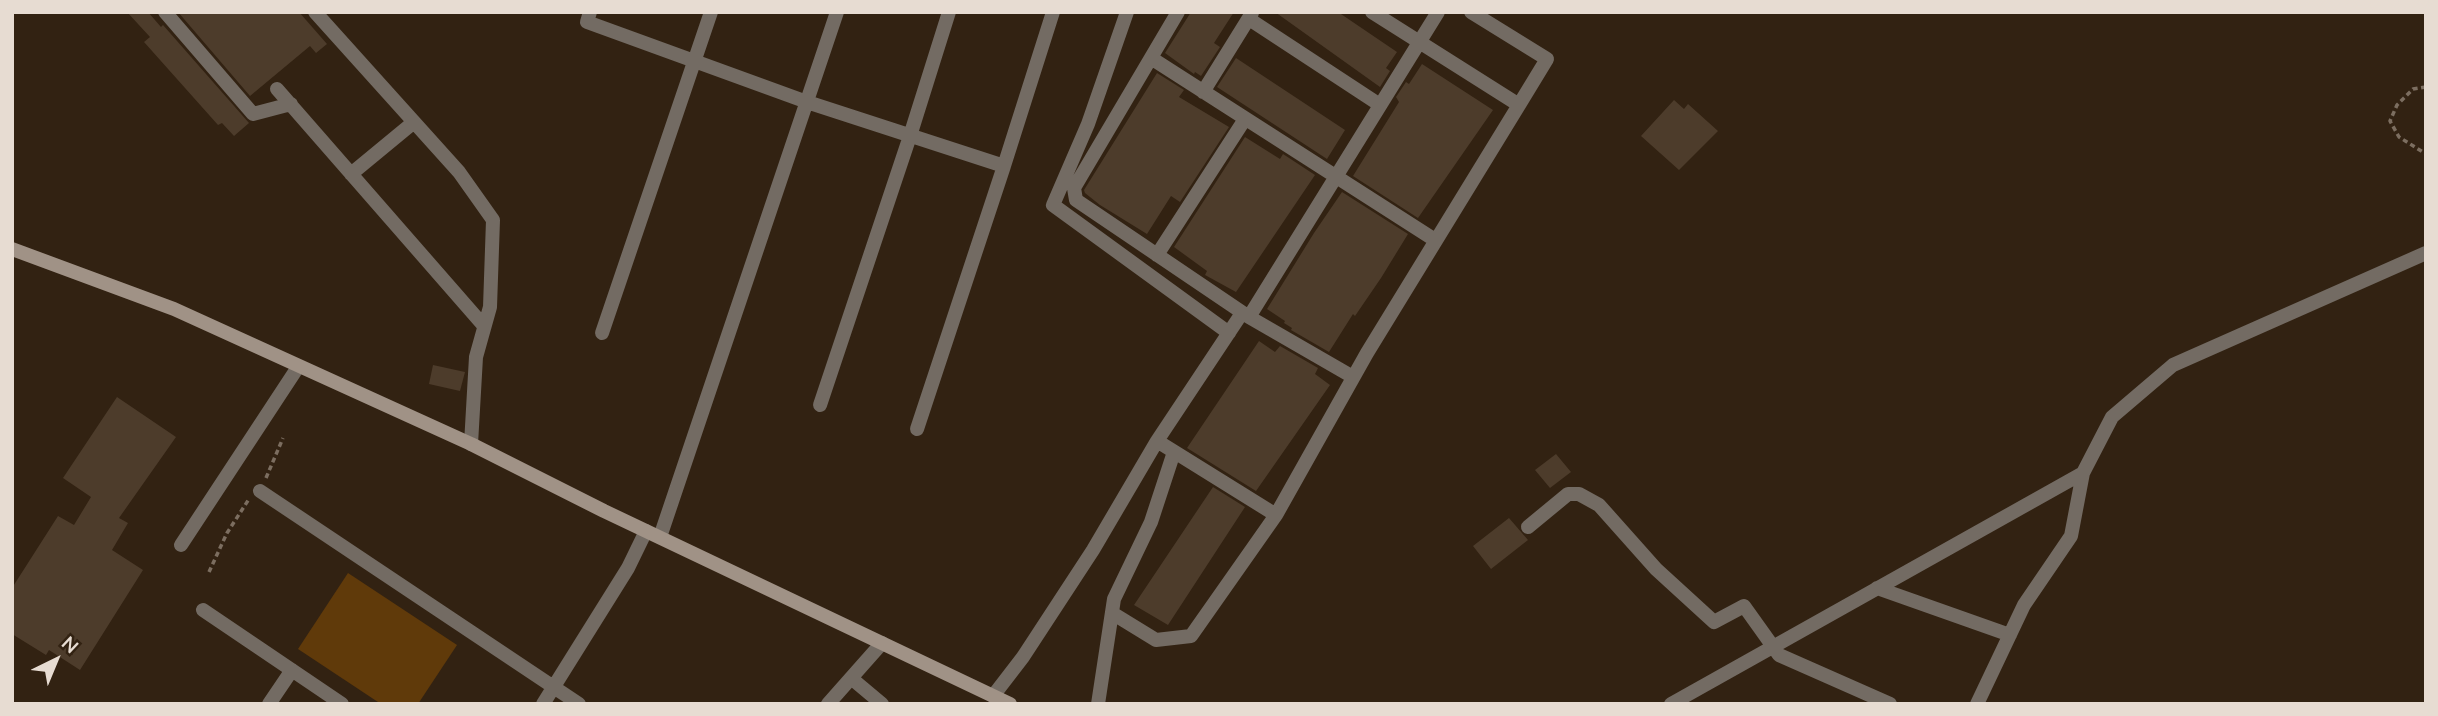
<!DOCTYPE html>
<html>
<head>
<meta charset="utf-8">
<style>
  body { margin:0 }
  #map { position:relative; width:2438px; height:716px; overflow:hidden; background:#322212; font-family:Mulish,sans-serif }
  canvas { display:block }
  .frame { position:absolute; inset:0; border:14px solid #e7dcd2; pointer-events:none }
  .north { position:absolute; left:21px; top:625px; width:70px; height:70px; -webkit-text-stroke:5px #322212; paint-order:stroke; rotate:43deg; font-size:19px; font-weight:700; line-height:28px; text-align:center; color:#e7dcd2 }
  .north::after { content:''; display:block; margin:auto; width:24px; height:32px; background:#e7dcd2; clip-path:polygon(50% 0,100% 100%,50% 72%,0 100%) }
</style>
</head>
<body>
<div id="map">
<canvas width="2438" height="716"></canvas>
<div class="frame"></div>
<div class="north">N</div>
</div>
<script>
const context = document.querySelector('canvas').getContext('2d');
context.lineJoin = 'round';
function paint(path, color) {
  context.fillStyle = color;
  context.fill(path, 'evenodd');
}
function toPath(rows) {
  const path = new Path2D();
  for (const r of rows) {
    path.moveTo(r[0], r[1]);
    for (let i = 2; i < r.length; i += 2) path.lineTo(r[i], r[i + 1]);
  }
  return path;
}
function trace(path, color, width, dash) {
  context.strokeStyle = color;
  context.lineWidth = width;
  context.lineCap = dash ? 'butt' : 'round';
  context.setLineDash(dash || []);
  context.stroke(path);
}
paint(toPath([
  [348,573,457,645,418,704,381,704,298,649]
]), '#603a0a');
paint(toPath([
  [127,12,148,12,161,27,163,25,249,123,234,136,222,123,218,125,144,42,150,37],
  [178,12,299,12,327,44,316,53,310,46,250,96],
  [1191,12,1234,12,1214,43,1220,47,1201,76,1195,72,1194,74,1165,53],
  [1275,12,1338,12,1397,52,1386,68,1390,71,1380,87],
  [1236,58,1345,130,1327,159,1217,87],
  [1422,64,1493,110,1418,218,1353,176,1399,102,1396,97,1406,82,1409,84],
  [1157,73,1184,90,1179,97,1229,127,1180,202,1171,196,1147,234,1100,205,1085,193,1084,190],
  [1674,100,1684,109,1688,104,1718,131,1679,170,1641,136],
  [1245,137,1280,159,1283,154,1315,175,1236,292,1205,275,1207,271,1174,247],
  [1342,192,1408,234,1381,278,1355,316,1353,314,1329,352,1291,330,1292,328,1284,323,1285,321,1267,309,1314,233],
  [1259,341,1275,352,1280,346,1318,368,1315,374,1330,385,1256,491,1187,448],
  [433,365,465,372,460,391,429,384],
  [117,397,176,437,119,518,128,523,112,550,143,570,80,670,49,650,46,655,12,634,12,588,58,516,74,525,91,497,63,478],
  [1556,454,1571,472,1550,488,1535,470],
  [1213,487,1245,507,1168,625,1134,605],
  [1509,518,1528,540,1491,569,1473,546]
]), '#4d3c2b');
trace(toPath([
  [2426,87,2413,89,2397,105,2390,121,2399,137,2426,154],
  [266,478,283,438],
  [209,572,227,533,249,499]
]), '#7c6e60', 3.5, [5, 3.5]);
trace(toPath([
  [165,12,253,114,291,104],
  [315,12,459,172,493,220,490,307,476,357,471,444],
  [590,12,587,22,807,102,1004,166,917,429],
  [1127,12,1088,124,1053,205,1229,333],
  [1178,12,1074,188,1076,200,1249,317,1438,12],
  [1471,12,1547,59,1519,105],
  [1249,19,1380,105],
  [1151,58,1435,240],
  [277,89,484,326],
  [1203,92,1252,13],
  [1004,166,1053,12],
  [351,174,414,122],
  [1157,255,1245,119],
  [1249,317,1353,377],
  [602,333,711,12],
  [820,405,910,136,949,12],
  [1157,441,1242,313],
  [260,491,579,704],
  [1528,527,1568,494,1579,494,1599,505,1656,569,1714,622,1744,606,1779,655,1890,704],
  [660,537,837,12],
  [181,545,298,367],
  [1877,588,2010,635],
  [203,610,342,704],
  [1112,613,1156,640,1191,636,1276,515,1367,353,1519,105,1372,12],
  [882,643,851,678,882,704],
  [993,696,1023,657,1093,550,1157,441,1276,515],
  [269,704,292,670],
  [543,704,628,568,646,531],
  [828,704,851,678],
  [1098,704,1114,599,1151,522,1174,452],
  [1671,704,2083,473,2112,417,2173,365,2426,253],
  [1977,704,2024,605,2071,536,2083,473]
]), '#736b63', 14);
trace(toPath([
  [12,249,174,309,471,444,604,511,1010,704]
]), '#a09286', 14);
</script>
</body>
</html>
